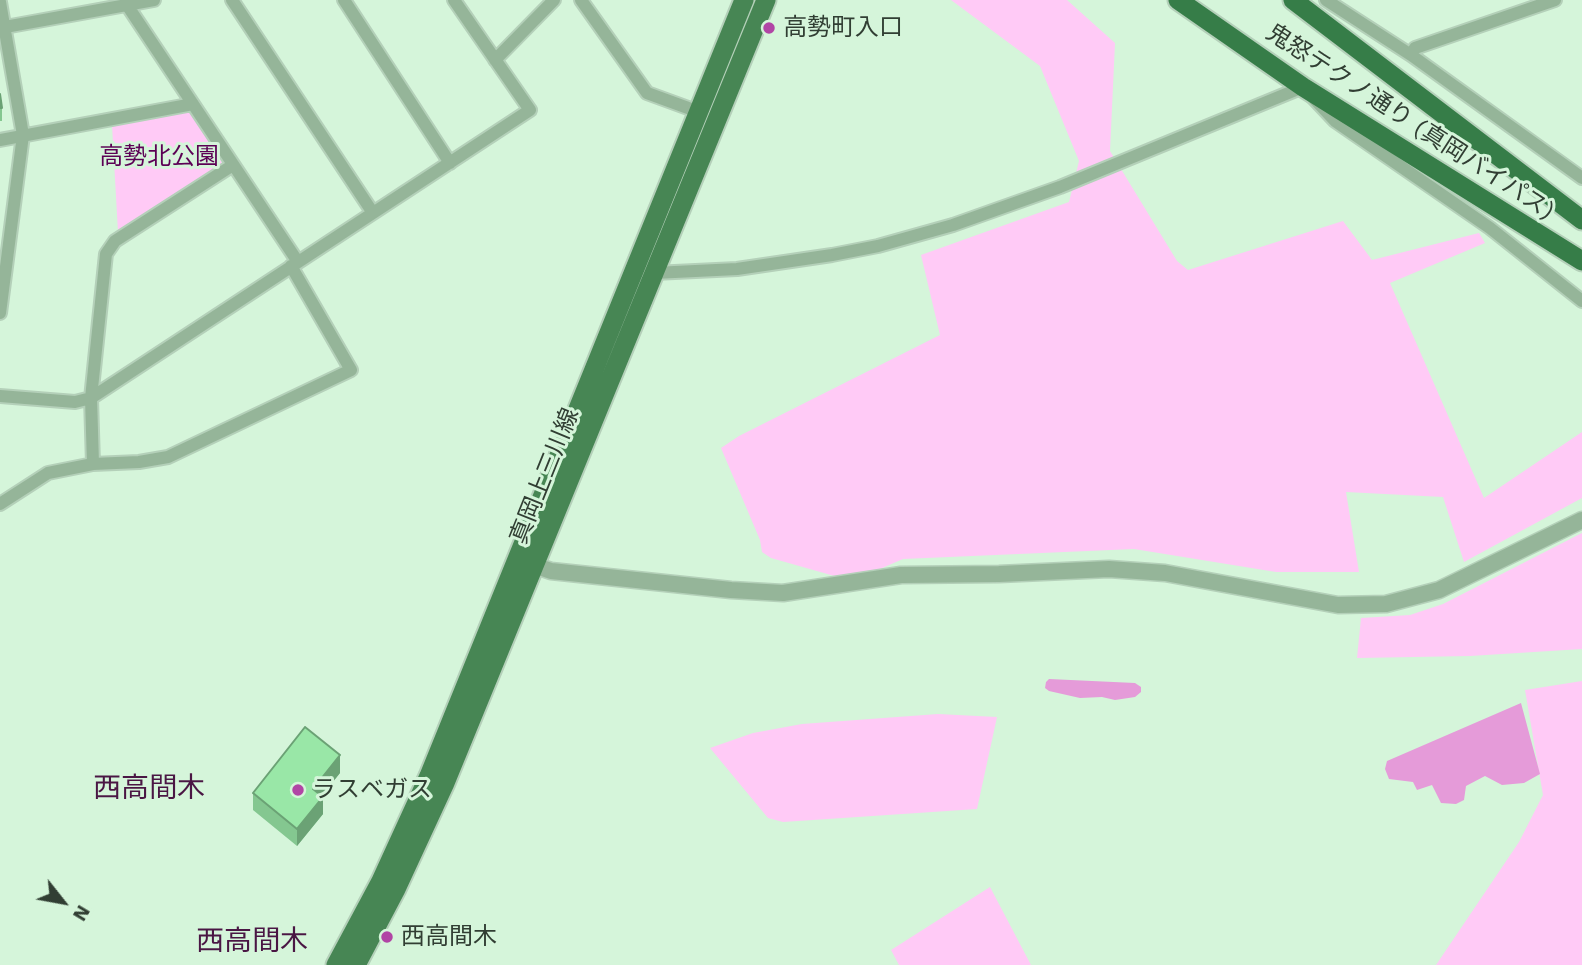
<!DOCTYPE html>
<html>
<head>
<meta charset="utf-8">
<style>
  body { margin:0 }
  #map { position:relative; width:1582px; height:965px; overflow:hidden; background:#d5f5da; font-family:"Work Sans",sans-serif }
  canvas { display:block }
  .north { position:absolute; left:28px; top:867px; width:70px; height:70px; -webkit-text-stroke:5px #d5f5da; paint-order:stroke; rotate:121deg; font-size:19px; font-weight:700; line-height:28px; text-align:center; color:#313e33 }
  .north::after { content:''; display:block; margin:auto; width:24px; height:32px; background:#313e33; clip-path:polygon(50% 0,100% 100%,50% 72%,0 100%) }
</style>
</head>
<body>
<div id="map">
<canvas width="1582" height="965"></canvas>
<div class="north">N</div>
</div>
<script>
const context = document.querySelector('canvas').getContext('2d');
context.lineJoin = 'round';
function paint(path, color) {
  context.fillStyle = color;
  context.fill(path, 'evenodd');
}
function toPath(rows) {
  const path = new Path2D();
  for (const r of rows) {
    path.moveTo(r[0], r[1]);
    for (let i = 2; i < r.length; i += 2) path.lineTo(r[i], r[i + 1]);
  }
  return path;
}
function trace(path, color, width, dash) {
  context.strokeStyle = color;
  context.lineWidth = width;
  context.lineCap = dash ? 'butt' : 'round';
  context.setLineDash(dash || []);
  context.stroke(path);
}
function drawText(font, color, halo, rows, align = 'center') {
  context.font = font + ' "Work Sans","Noto Sans JP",sans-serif';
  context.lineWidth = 6;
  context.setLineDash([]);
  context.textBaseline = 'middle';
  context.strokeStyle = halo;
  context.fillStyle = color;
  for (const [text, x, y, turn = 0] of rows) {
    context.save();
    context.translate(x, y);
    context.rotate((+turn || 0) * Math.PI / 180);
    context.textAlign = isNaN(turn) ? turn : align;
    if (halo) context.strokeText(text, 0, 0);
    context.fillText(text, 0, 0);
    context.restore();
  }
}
paint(toPath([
  [951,0,1067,0,1115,43,1110,151,1177,261,1188,270,1343,221,1372,260,1479,233,1485,243,1390,283,1484,498,1582,432,1582,498,1464,562,1443,497,1346,492,1359,572,1276,572,1134,549,903,559,852,581,771,558,762,552,760,540,721,448,739,436,940,335,921,255,1069,202,1079,161,1040,66],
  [187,108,193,111,222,163,214,173,118,232,112,125],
  [1582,533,1582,649,1470,656,1357,658,1361,618,1410,615,1443,604],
  [1582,681,1582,965,1436,965,1519,842,1543,795,1525,690],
  [938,714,997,717,977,809,783,822,768,818,710,748,753,733,802,724],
  [990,887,1031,965,899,965,891,950]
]), '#ffcaf6');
paint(toPath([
  [1049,679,1135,683,1141,687,1141,692,1135,697,1115,700,1102,697,1080,698,1049,691,1045,688,1046,682],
  [1521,703,1540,774,1524,783,1502,785,1485,776,1466,786,1464,800,1456,804,1441,803,1432,785,1417,790,1413,782,1389,779,1385,769,1387,761]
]), '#e59bd9');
const minor = toPath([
  [232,0,373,213],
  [344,0,450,163],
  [581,0,647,93,699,112],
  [1326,0,1411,55,1582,178],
  [0,2,23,135,0,313],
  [127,5,298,262],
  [5,27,154,0],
  [1411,55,1415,48,1555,0],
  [495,60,554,0],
  [0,140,193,104],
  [654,273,737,269,832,255,878,246,953,225,1060,187,1303,87,1335,121,1490,228,1582,301],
  [0,396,75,402,91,398,530,110,454,0],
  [93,464,91,398,106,254,115,241,233,165],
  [0,504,48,473,93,464,139,462,168,457,351,370,291,266]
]);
const tertiary = toPath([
  [525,562,551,571,731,590,783,593,901,575,999,574,1109,569,1165,573,1338,605,1386,604,1439,590,1582,520]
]);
const primary = toPath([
  [336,965,381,881,429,776,744,0],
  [356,965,396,889,445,783,766,0]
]);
const trunk = toPath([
  [1178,0,1303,87,1582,261],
  [1293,0,1582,220]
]);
trace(minor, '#b4d0b9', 16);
trace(tertiary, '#b4d0b9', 19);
trace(primary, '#b4d0b9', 23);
trace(trunk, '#b4d0b9', 23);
trace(minor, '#95b599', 12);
trace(tertiary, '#95b599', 16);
trace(primary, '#478654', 19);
trace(trunk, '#367d48', 19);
paint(toPath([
  [0,94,2,108,2,121,0,121],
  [340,773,321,796,323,814,297,846,253,810,253,793]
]), '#84c790');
paint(toPath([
  [340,755,340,773,313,807,313,789],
  [323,797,323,814,297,846,297,829]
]), '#6ba275');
const building = toPath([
  [0,94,2,108,0,108,0,94],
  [305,727,340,755,313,789,323,797,297,829,253,793,305,727]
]);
paint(building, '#99e7a7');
trace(building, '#6ba275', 2);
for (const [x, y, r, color] of [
  [769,28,7,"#b145a5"],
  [298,790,7,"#b145a5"],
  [387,937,7,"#b145a5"]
]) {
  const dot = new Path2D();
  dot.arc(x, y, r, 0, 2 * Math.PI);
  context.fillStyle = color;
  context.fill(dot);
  trace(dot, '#d5f5da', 2.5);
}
drawText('24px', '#313e33', '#d5f5da', [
  ["高勢町入口",783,28],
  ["ラスベガス",312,790],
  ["西高間木",401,937]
], 'left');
drawText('24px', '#313e33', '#d5f5da', [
  ["鬼怒テクノ通り (真岡バイパス)",1410,122,33],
  ["真岡上三川線",545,476,-68]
]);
drawText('24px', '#5c0055', '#d5f5da', [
  ["高勢北公園",159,157]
]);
drawText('28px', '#4a1644', '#d5f5da', [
  ["西高間木",149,789],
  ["西高間木",252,942]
]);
</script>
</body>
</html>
